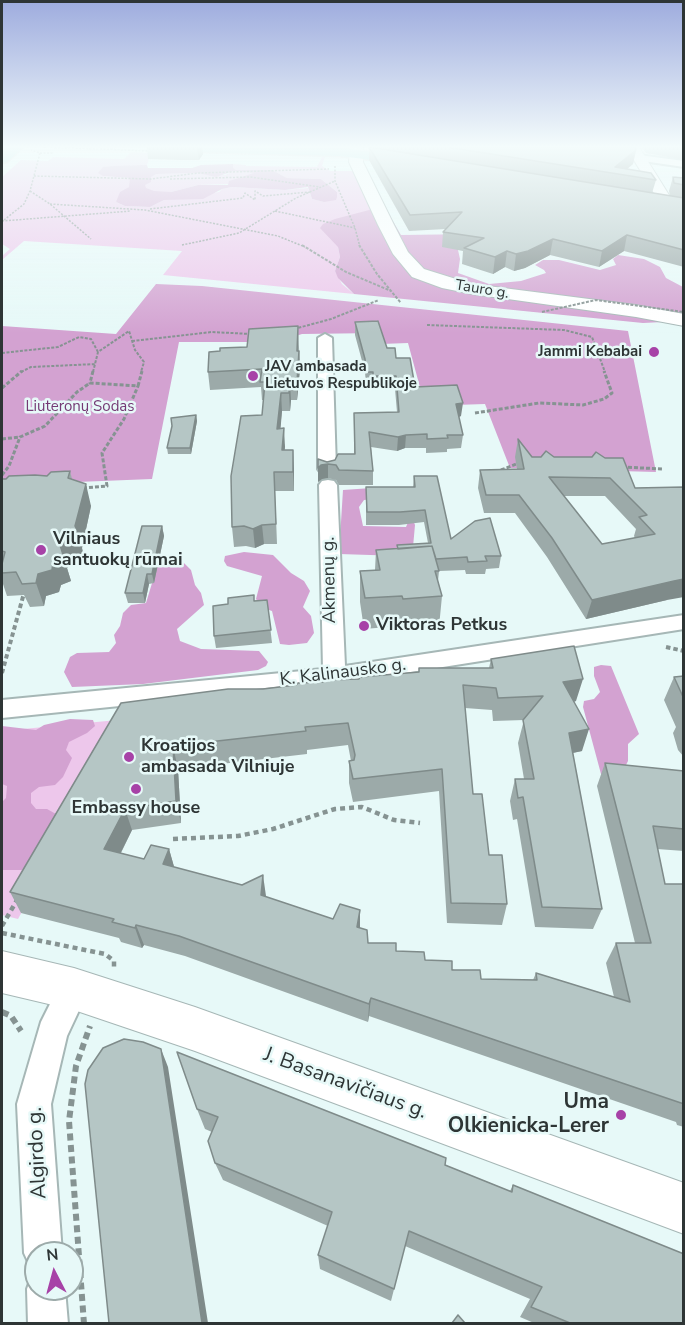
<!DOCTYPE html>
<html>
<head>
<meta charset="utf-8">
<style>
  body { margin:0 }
  #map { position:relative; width:685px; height:1325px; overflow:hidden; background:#e7f9f8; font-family:"Nunito Sans",sans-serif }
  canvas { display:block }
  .frame { position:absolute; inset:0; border:3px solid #2e3535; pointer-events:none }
  .north { position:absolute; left:24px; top:1241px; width:60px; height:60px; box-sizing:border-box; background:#e7f9f8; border:2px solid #9dabaa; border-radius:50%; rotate:354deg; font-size:16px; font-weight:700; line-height:24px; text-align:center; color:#2e3535 }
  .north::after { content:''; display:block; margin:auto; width:21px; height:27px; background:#a742a7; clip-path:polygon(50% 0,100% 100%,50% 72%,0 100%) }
</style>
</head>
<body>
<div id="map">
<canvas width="685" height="1325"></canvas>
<div class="frame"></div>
<div class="north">N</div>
</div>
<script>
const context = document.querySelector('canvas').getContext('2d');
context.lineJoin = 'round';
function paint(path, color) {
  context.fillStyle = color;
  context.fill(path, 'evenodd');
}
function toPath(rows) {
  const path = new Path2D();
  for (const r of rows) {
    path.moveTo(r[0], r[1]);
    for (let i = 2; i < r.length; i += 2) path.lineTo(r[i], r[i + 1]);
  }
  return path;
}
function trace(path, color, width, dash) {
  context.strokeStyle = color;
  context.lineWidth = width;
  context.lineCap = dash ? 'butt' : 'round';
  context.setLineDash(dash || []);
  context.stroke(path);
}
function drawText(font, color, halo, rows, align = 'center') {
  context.font = font + ' "Nunito Sans",sans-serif';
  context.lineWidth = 5;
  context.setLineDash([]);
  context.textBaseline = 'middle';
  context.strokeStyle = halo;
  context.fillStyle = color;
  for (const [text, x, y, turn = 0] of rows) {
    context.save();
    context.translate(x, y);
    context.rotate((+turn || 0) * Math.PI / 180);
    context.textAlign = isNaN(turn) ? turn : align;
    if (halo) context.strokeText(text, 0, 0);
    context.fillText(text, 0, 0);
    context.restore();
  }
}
paint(toPath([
  [131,152,151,153,147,165,103,167,103,176,130,178,156,174,198,173,225,175,234,171,255,173,229,184,198,185,171,192,162,193,129,187,116,202,125,206,150,207,164,200,219,192,222,189,232,187,285,190,308,188,312,199,324,202,337,192,321,179,287,178,272,170,236,170,232,168,233,164,246,165,246,166,317,167,322,157,325,157,322,166,330,171,355,171,373,209,338,247,340,257,335,271,342,284,354,294,163,275,182,251,24,241,2,260,2,256,10,249,2,244,2,177,21,160,48,161,53,157,124,159],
  [128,719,18,919,2,915,2,731]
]), '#edc7eb');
paint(toPath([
  [233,164,233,168,236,170,272,170,287,178,321,179,337,192,337,197,336,200,324,202,312,199,308,187,285,190,232,187,222,189,203,199,164,200,150,207,125,206,116,202,120,192,129,187,130,178,103,176,98,173,103,167,113,166,142,165,147,165,148,168,192,168,201,165],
  [234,171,254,173,229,181,228,185,198,185,171,192,154,191,146,188,145,185,151,182,151,177,156,174,198,173,216,177],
  [373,209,386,209,401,235,475,234,458,250,460,259,458,273,489,284,521,281,546,273,544,270,535,265,543,260,559,260,600,270,616,265,613,259,618,255,644,259,660,267,666,278,683,287,683,321,643,323,354,294,338,278,335,271,340,257,338,247,320,228,323,224,335,219],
  [156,284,202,286,628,331,656,472,510,468,485,404,425,406,408,343,381,344,378,333,302,334,277,342,179,342,152,479,2,485,2,326,116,334],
  [386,487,375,499,364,500,359,507,363,526,406,527,411,515,415,525,413,547,402,556,339,554,343,490],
  [244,552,273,555,291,573,304,581,310,591,303,607,311,616,314,633,307,643,289,645,280,644,272,611,263,608,256,599,262,576,227,566,224,561,225,556],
  [169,558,180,559,191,570,195,585,201,593,204,605,177,629,180,641,201,649,259,651,268,662,266,666,258,670,143,684,72,687,64,672,70,657,77,653,109,652,116,643,114,635,120,626,123,613,131,605,146,603,159,560],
  [601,665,611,666,639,734,628,744,628,761,620,777,601,774,583,707,584,701,594,699,600,692,594,676,594,667],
  [70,719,93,720,95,726,87,733,69,742,66,750,72,758,63,777,55,785,39,787,31,793,31,803,36,809,47,809,56,814,53,822,37,855,22,870,2,870,2,802,6,798,7,786,2,784,2,726,36,730,44,725]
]), '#d3a2d1');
const street = toPath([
  [639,155,684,161,684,167,636,160,636,156,639,155],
  [325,334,332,338,336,469,333,473,327,474,321,473,318,469,318,338,325,334],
  [328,480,334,481,337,485,345,666,684,615,684,629,335,684,2,718,2,700,323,669,319,485,322,481,328,480],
  [74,974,85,978,89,989,67,1036,51,1104,62,1253,36,1253,36,1269,30,1266,24,1253,17,1104,41,1022,63,978,74,974],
  [36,1274,36,1289,65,1289,68,1324,28,1324,27,1289,32,1275,36,1274]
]);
const secondary = toPath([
  [350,147,363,147,363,162,394,225,408,252,424,269,472,284,636,305,684,314,684,326,636,317,472,294,442,288,412,277,393,254,378,225,349,162,350,147],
  [626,147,639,147,669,195,662,205,657,206,650,202,655,195,626,147],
  [2,951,74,968,195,1007,684,1183,684,1234,195,1051,74,1010,2,993,2,951]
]);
const primary = toPath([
  [8,147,23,147,7,162,2,163,2,152,8,147],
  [164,147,340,148,413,157,420,161,413,165,340,156,171,151,164,147]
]);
trace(street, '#a6b7b6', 4);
trace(secondary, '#a6b7b6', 2);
trace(primary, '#d5d7d7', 3);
trace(toPath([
  [44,147,151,151],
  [40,153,54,153],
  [335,166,335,181,355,228,360,247],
  [34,176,151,179,198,173,329,169],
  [170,179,250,177,320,187],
  [30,191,50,204,91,239],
  [50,204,145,210,278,236,305,247],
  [150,209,243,198,245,193,255,200,255,191,263,196,310,192],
  [275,211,355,228],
  [4,220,24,204,30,191,40,153,31,150],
  [2,221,131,211],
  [182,245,239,233,296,198,335,181]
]), '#869392', 1.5, [2, 1.5]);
trace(toPath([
  [302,245,346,272,391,291],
  [359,245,377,274,401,303],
  [427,325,564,330,592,337,605,372],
  [294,329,331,319,379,300],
  [132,341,212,332,251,334],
  [2,353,58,347,79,337,91,339,98,352],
  [21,372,31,367,96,364],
  [93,372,98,352,129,331,135,350,144,362,141,372]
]), '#869392', 2, [3, 1.5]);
trace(toPath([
  [93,371,90,383,138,386],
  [138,386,142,371],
  [2,388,22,371],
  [475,413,539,403,583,405,604,399,612,393,604,371],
  [2,439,20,437],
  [622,467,663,469],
  [501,470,519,463],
  [2,475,9,466,20,437,45,426,77,392,90,383],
  [83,488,107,486,102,453,124,419,138,386]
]), '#869392', 3, [4, 2]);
trace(toPath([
  [666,647,684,651],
  [2,673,24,593]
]), '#869392', 4, [4.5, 3]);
trace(toPath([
  [173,839,238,836,273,829,335,809,362,807,394,820,420,823],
  [2,926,17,900],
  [2,933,105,954,114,961,114,970]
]), '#869392', 4.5, [5, 4]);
trace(toPath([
  [2,1012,11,1016,21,1031],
  [84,1324,69,1121,76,1066,90,1026]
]), '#869392', 6, [7, 4.5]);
paint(street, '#fff');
paint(secondary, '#fff');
paint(primary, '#9edfdd');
trace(toPath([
  [542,312,596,300,684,312]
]), '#869392', 2, [3, 1.5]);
paint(toPath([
  [147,147,202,147,203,154,199,160,180,160,148,159],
  [365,147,635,147,636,150,633,164,627,169,656,180,652,193,670,196,669,191,673,177,684,178,684,267,624,251,599,267,550,255,525,268,514,271,505,267,493,274,462,264,463,251,442,247,443,232,446,229,409,231,369,160,369,148],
  [641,147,684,147,684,160,646,153],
  [355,322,387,348,396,358,415,387,461,416,459,417,463,435,461,448,447,449,447,452,426,453,426,448,405,448,397,451,371,447,373,471,373,485,339,485,336,480,328,478,322,479,318,482,327,462,354,454,354,413,397,412,395,389,372,389,372,385,366,385,365,372,355,335],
  [298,326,300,369,297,400,291,400,290,411,282,411,280,429,285,447,284,450,294,469,294,491,275,491,277,544,264,544,255,548,246,546,234,547,232,527,262,415,264,400,262,400,261,387,210,390,208,372,220,351,247,347],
  [196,415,197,421,191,454,168,454,167,448],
  [518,439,532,457,592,457,635,488,684,487,667,600,586,619,547,557,515,513,484,513,478,488,480,470,517,469,515,457],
  [564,496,605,496,636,529,634,536,635,538,602,544],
  [70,471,72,479,91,506,82,548,83,553,74,557,73,563,67,568,71,581,61,585,59,592,46,596,44,606,30,607,24,595,7,596,2,581,2,479,47,476],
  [414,476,451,539,501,556,499,568,486,569,485,574,466,574,465,570,439,571,438,581,442,596,439,627,401,630,400,626,364,629,360,602,360,571,375,570,376,550,397,549,428,543,424,522,399,525,366,525,366,487,413,487],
  [162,526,164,536,154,583,149,584,145,603,128,603,125,593],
  [267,600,272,643,216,648,214,636,254,601],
  [491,659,576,701,574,702,582,751,573,753,602,909,593,929,535,927,517,819,513,820,510,801,515,779,524,779,518,743,524,720,493,721,492,710,465,708,473,794,489,855,507,904,502,925,447,923,439,791,353,802,349,783,349,761,351,761,348,745,307,750,307,754,178,769,181,823,132,830,121,853,144,859,169,849,174,867,360,928,368,943,425,960,481,979,533,980,536,973,614,997,606,963,616,943,635,943,597,786,605,763,684,771,684,851,657,849,665,884,684,884,684,1127,677,1125,676,1122,369,1016,368,1022,185,956,144,945,142,948,121,942,119,938,21,913,10,892,121,703,323,682,489,668],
  [684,676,684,757,678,750,673,733,676,727,664,700,674,677],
  [197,1109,445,1165,510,1191,513,1185,684,1323,534,1323,520,1317,530,1299,405,1246,391,1301,320,1269,318,1255,328,1226,223,1180,215,1163,212,1132,205,1129]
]), '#9caaa9');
paint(toPath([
  [197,147,202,147,203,154,199,160],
  [636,150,633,164,621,174,615,167],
  [627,235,624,251,599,267,602,251],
  [553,239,550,255,525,268,514,271,516,254],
  [507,251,505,267,493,274,495,257],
  [298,326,298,366,299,351,300,369,297,400,297,382],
  [290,382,291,400,290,411,289,393],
  [281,393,282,411,279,447,277,429],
  [463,403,461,416,455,418,456,404],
  [196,415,197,421,191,454,190,448],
  [284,428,285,447,283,469,282,450],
  [406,435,405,448,397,451,398,437],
  [293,450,294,469,294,491,293,472],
  [328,464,328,478,322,479,318,482,318,468,321,465],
  [86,484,91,506,82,548,83,553,74,557,73,563,67,568,71,581,61,585,59,592,46,596,44,606,36,583,38,574,53,562,60,545,67,534,75,526],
  [262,525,264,544,255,548,253,529],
  [162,526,164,536,154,583,152,574],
  [147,574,149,584,145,603,143,593],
  [684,579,684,597,667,600,586,619,592,600,674,581],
  [583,679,576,701,556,705,563,682],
  [589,729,582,751,562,755,569,733],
  [173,746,178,769,181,823,176,801],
  [125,809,132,830,112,870,104,849],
  [169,849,175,870,163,864],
  [263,875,266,896,263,916,261,895],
  [360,910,360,931,357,927],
  [136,925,144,945,142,948,135,928],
  [371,998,369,1016,368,1022,369,1004],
  [161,1049,168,1067,208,1323,202,1323]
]), '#7f8b8a');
const building = toPath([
  [369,147,684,198,684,250,627,235,602,251,553,239,528,251,516,254,507,251,495,257,464,248,484,238,443,232,462,212,410,215,369,147],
  [447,147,635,147,636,150,615,167,651,173,656,180,447,147],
  [673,177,684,178,684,185,674,183,673,177],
  [378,321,387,348,395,348,396,358,410,358,415,387,457,385,463,403,456,404,463,435,447,435,448,438,427,439,427,434,406,435,398,437,369,432,373,471,339,470,336,465,328,464,321,465,318,468,318,459,327,462,335,460,338,454,355,454,354,413,399,412,396,376,373,376,373,372,366,372,365,359,355,322,378,321],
  [298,326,297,351,299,351,297,382,290,382,289,393,281,393,277,429,284,428,282,450,293,450,293,472,274,472,276,524,262,525,253,529,244,526,232,527,231,476,241,416,262,415,265,382,260,382,262,369,208,372,209,352,220,351,220,348,247,347,249,329,298,326],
  [196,415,190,448,167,448,172,426,171,418,196,415],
  [518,439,532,457,541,457,546,451,554,457,592,457,596,452,605,458,623,458,635,488,684,487,684,579,674,581,592,600,552,538,519,495,486,495,480,470,524,469,518,439],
  [549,477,610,478,647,515,639,517,655,534,602,544,549,477],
  [70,471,68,478,86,484,75,526,77,530,67,534,66,540,60,545,64,558,53,562,52,570,38,574,36,583,22,584,16,572,2,573,2,564,5,552,2,551,2,479,6,479,9,476,35,475,47,476,51,472,70,471],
  [414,476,437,476,451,539,475,521,490,518,501,556,485,556,487,561,468,562,467,557,436,559,432,546,398,549,397,545,431,543,425,510,400,512,367,512,366,487,415,487,414,476],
  [142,526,162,526,152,574,147,574,143,593,125,593,142,526],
  [432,546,439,571,435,571,442,596,403,599,402,596,365,598,360,571,380,570,376,550,432,546],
  [254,595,254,601,267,600,271,630,214,636,213,606,228,604,228,598,254,595],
  [574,646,583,679,563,682,589,729,569,733,602,909,542,907,523,797,518,798,515,779,534,779,523,720,543,696,498,698,496,688,463,685,473,794,482,794,489,855,502,855,507,904,451,903,442,769,353,779,349,761,354,760,355,755,348,723,305,727,306,731,173,746,176,801,125,809,104,849,144,859,151,845,169,849,163,864,242,885,263,875,261,895,333,919,340,904,360,910,357,927,367,930,368,943,396,943,396,951,424,952,425,960,452,961,452,970,480,970,481,979,537,980,536,973,630,1002,616,943,651,943,605,763,684,771,684,829,653,826,665,884,684,884,684,1104,371,998,369,1004,179,936,136,925,135,928,112,922,114,919,10,892,121,703,228,689,263,689,296,685,298,683,323,682,324,680,359,679,360,677,419,672,419,668,493,668,491,659,574,646],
  [684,676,684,699,674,677,684,676],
  [124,1039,143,1042,161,1049,202,1323,109,1323,85,1084,88,1070,103,1048,124,1039],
  [177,1052,446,1158,445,1165,512,1192,513,1185,684,1254,684,1323,570,1323,531,1307,542,1287,409,1231,394,1289,318,1255,332,1212,215,1163,208,1141,218,1117,197,1109,177,1052],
  [458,1315,465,1323,452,1323,458,1315]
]);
paint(building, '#b5c6c5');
trace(building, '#7f8b8a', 1.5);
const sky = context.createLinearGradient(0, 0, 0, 333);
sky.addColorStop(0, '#9eacde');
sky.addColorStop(0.44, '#f4fcfc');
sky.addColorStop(1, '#f4fcfc00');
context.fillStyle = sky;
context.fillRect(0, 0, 685, 333);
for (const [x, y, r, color] of [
  [654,352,6,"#a742a7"],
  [253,376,6,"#a742a7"],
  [41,550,6,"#a742a7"],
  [364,626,6,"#a742a7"],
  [129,757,6,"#a742a7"],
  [136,789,6,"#a742a7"],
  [621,1115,6,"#a742a7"]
]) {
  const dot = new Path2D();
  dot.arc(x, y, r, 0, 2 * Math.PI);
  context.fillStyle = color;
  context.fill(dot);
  trace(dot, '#e7f9f8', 2);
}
drawText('15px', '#2e3535', '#e7f9f8', [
  ["Tauro g.",482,290,9]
]);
drawText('bold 15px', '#2e3535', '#e7f9f8', [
  ["Jammi Kebabai",642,352],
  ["JAV ambasada",265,367,"left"],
  ["Lietuvos Respublikoje",265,384,"left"]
], 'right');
drawText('15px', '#743974', '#e7f9f8', [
  ["Liuteronų Sodas",80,407]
]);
drawText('bold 18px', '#2e3535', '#e7f9f8', [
  ["Vilniaus",53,540],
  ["santuokų rūmai",53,561],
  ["Viktoras Petkus",376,626],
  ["Kroatijos",141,747],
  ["ambasada Vilniuje",141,768],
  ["Embassy house",136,809,"center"]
], 'left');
drawText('18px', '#2e3535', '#e7f9f8', [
  ["Akmenų g.",330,580,-91],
  ["K. Kalinausko g.",343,673,-7]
]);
drawText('21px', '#2e3535', '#e7f9f8', [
  ["J. Basanavičiaus g.",345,1084,20],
  ["Algirdo g.",38,1153,-93]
]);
drawText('bold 21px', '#2e3535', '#e7f9f8', [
  ["Uma",609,1103],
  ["Olkienicka-Lerer",609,1127]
], 'right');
</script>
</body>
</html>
